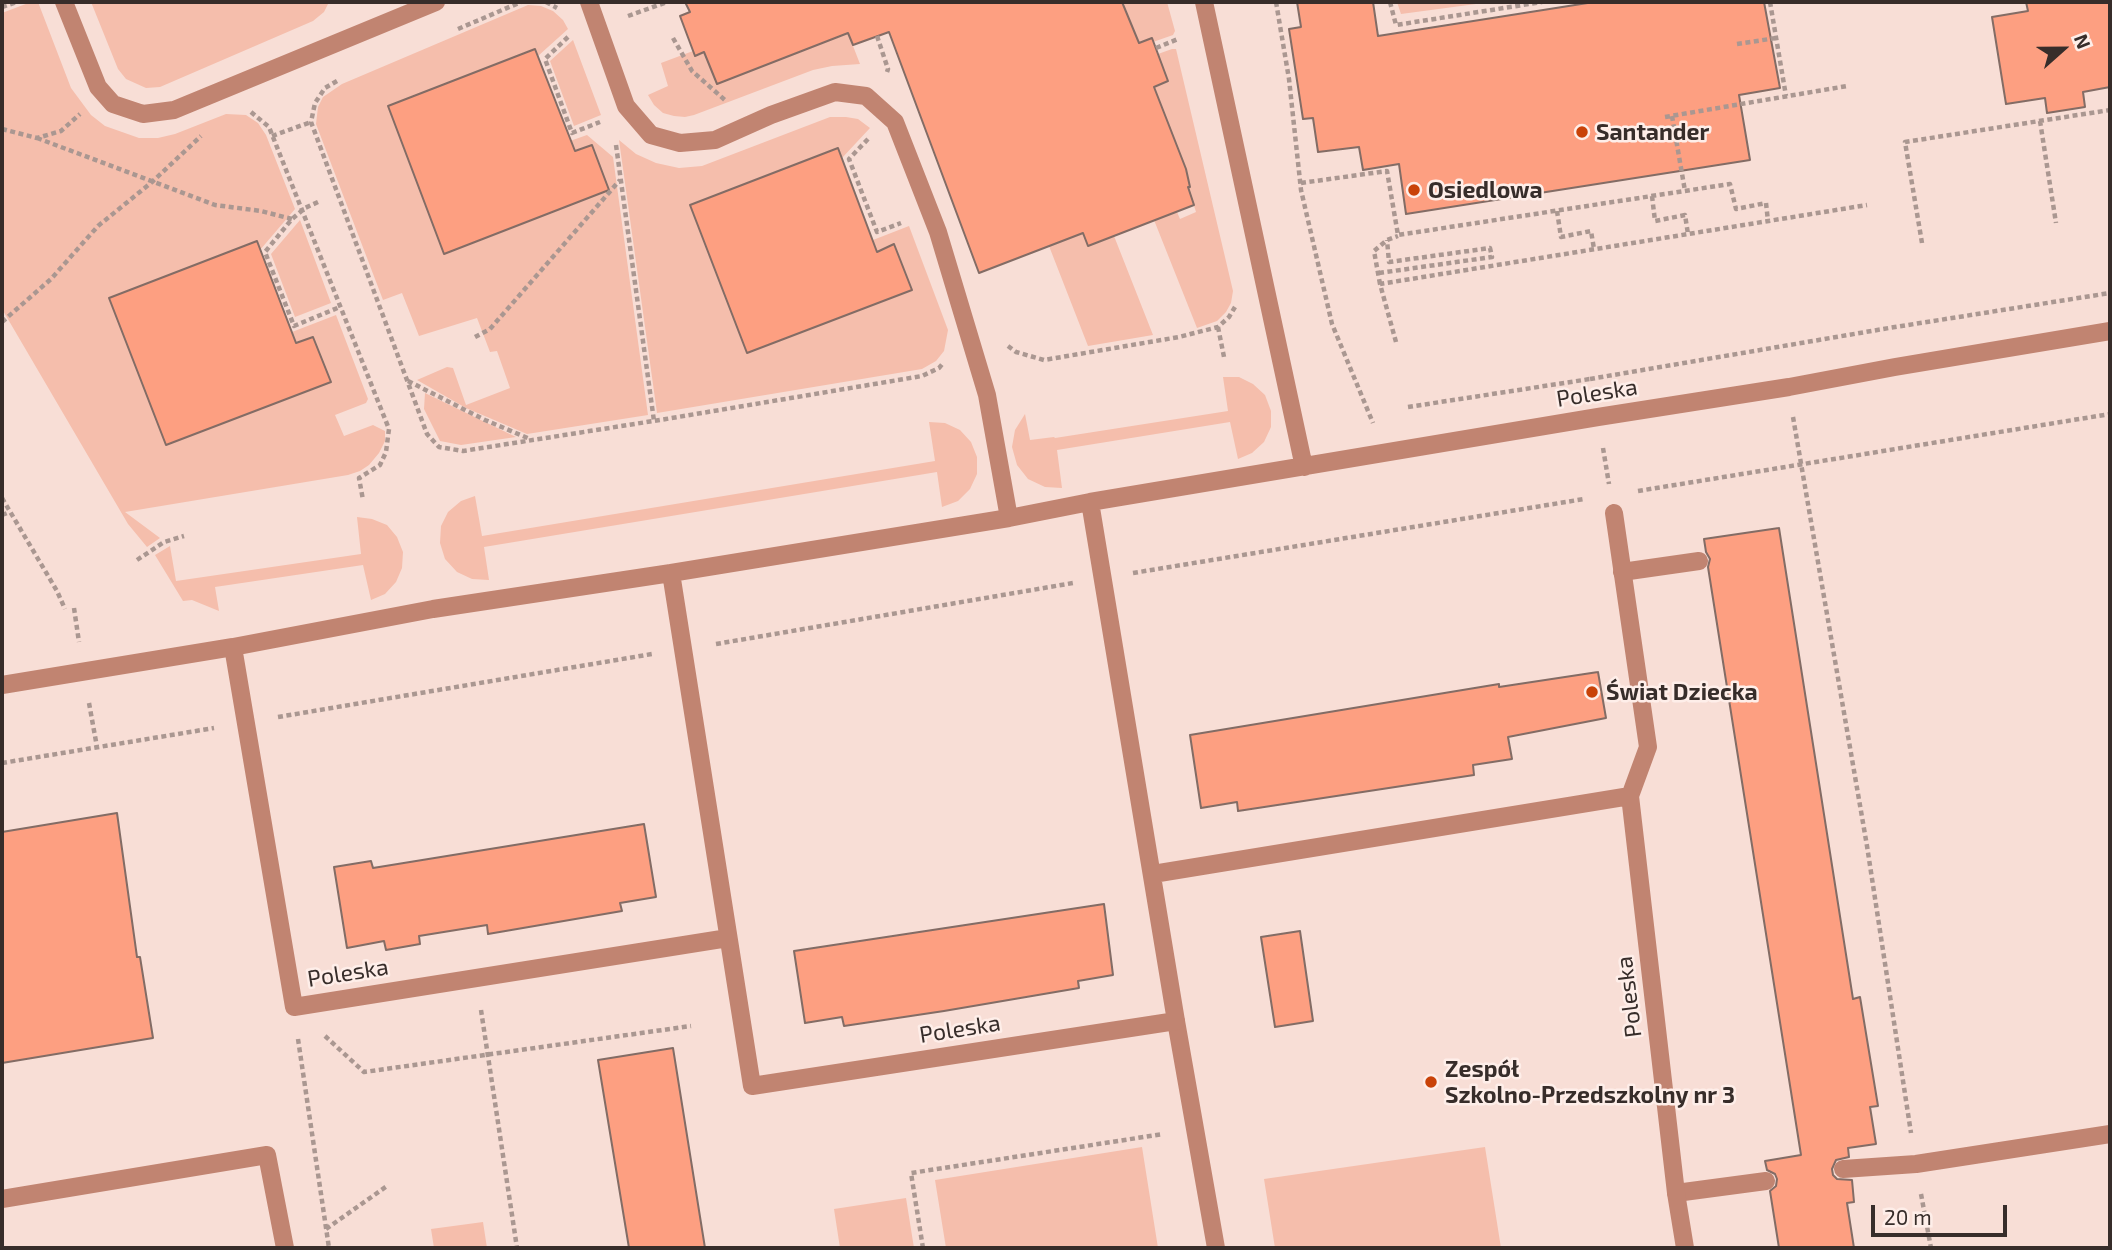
<!DOCTYPE html>
<html>
<head>
<meta charset="utf-8">
<style>
  body { margin:0 }
  #map { position:relative; width:2112px; height:1250px; overflow:hidden; background:#f8ded6; font-family:"Exo 2",sans-serif }
  canvas { display:block }
  .frame { position:absolute; inset:0; border:4px solid #372d2a; pointer-events:none }
  .north { position:absolute; left:2028px; top:14px; width:70px; height:70px; -webkit-text-stroke:5px #feeee9; paint-order:stroke; rotate:69deg; font-size:19px; font-weight:700; line-height:28px; text-align:center; color:#372d2a }
  .north::after { content:''; display:block; margin:auto; width:24px; height:32px; background:#372d2a; clip-path:polygon(50% 0,100% 100%,50% 72%,0 100%) }
  .scale { position:absolute; left:1871px; top:1205px; width:136px; height:32px; box-sizing:border-box; border:4px solid #372d2a; border-top:0; padding-left:9px; font-size:21px; line-height:24px; white-space:nowrap; color:#372d2a; -webkit-text-stroke:5px #feeee9; paint-order:stroke }
</style>
</head>
<body>
<div id="map">
<canvas width="2112" height="1250"></canvas>
<div class="frame"></div>
<div class="north">N</div>
<div class="scale">20 m</div>
</div>
<script>
const context = document.querySelector('canvas').getContext('2d');
context.lineJoin = 'round';
function paint(path, color) {
  context.fillStyle = color;
  context.fill(path, 'evenodd');
}
function toPath(rows) {
  const path = new Path2D();
  for (const r of rows) {
    path.moveTo(r[0], r[1]);
    for (let i = 2; i < r.length; i += 2) path.lineTo(r[i], r[i + 1]);
  }
  return path;
}
function trace(path, color, width, dash) {
  context.strokeStyle = color;
  context.lineWidth = width;
  context.lineCap = dash ? 'butt' : 'round';
  context.setLineDash(dash || []);
  context.stroke(path);
}
function drawText(font, color, halo, rows, align = 'center') {
  context.font = font + ' "Exo 2",sans-serif';
  context.lineWidth = 5;
  context.setLineDash([]);
  context.textBaseline = 'middle';
  context.strokeStyle = halo;
  context.fillStyle = color;
  for (const [text, x, y, turn = 0] of rows) {
    context.save();
    context.translate(x, y);
    context.rotate((+turn || 0) * Math.PI / 180);
    context.textAlign = isNaN(turn) ? turn : align;
    if (halo) context.strokeText(text, 0, 0);
    context.fillText(text, 0, 0);
    context.restore();
  }
}
paint(toPath([
  [31,2,38,2,71,88,91,115,105,126,139,138,158,138,175,134,226,114,246,115,258,123,266,135,295,209,260,250,257,241,110,298,166,445,330,382,313,337,296,343,292,332,336,315,368,399,366,403,335,415,344,436,373,425,385,431,385,441,379,453,369,465,360,471,348,475,125,512,160,538,147,547,128,524,2,309,2,13],
  [91,2,329,2,324,12,313,21,160,87,146,88,126,79,118,69],
  [1122,2,1167,2,1175,31,1173,35,1153,42,1151,38,1139,43],
  [1397,2,1491,2,1401,14],
  [528,5,541,6,553,11,563,20,568,29,538,56,535,49,388,106,445,253,609,190,592,145,575,151,570,141,587,135,613,157,648,415,527,434,466,408,417,380,447,367,453,368,466,405,510,388,497,351,490,352,477,318,419,336,402,293,383,300,316,124,318,107,323,97,342,84],
  [848,33,860,64,832,66,813,70,694,115,685,117,674,116,663,113,654,105,648,95,668,86,661,63,693,51,695,56,704,52,717,84],
  [573,40,601,115,574,126,550,61],
  [1172,49,1176,49,1233,291,1231,303,1226,312,1217,321,1197,328,1154,220,1177,212,1180,219,1196,212,1188,187,1190,186,1186,169,1154,87,1168,81,1158,54],
  [830,117,846,117,858,119,870,128,842,158,838,149,690,206,747,353,912,289,895,245,877,251,873,240,909,226,948,330,944,351,936,361,922,369,657,413,619,140,636,154,656,163,679,168,702,166],
  [300,220,331,303,295,317,271,254],
  [1083,233,1114,236,1153,335,1088,346,1049,246],
  [1223,377,1239,377,1253,384,1265,395,1271,411,1271,427,1264,442,1252,453,1238,459,1230,422,1057,450,1062,488,1045,487,1028,479,1017,465,1012,447,1015,430,1025,414,1030,440,1054,437,1055,438,1228,411],
  [425,393,516,437,461,445,440,441,424,409],
  [929,422,945,423,960,430,971,442,977,457,977,474,970,489,958,501,942,507,937,472,484,547,489,580,472,579,457,572,445,559,440,543,441,526,448,512,461,501,475,496,482,536,935,461],
  [357,517,372,519,387,525,397,537,403,552,402,568,396,582,385,594,371,600,363,565,215,587,219,611,192,600,183,601,155,555,170,546,176,581,361,554],
  [1142,1147,1158,1248,946,1248,935,1180],
  [1485,1147,1501,1248,1275,1248,1264,1179],
  [906,1198,914,1248,840,1248,834,1209],
  [483,1222,487,1248,434,1248,431,1229]
]), '#f5beac');
const building = toPath([
  [685,2,1122,2,1139,43,1152,38,1168,81,1154,87,1186,169,1190,187,1188,187,1194,205,1088,246,1083,233,979,273,889,32,853,45,848,33,717,84,704,52,695,56,680,16,690,12,685,2],
  [1297,2,1373,2,1378,36,1594,2,1764,2,1780,88,1739,95,1750,160,1406,214,1399,164,1363,170,1359,147,1318,152,1313,118,1303,119,1289,29,1301,27,1297,2],
  [2026,2,2110,2,2110,87,2083,92,2085,107,2047,113,2045,98,2006,104,1992,17,2028,11,2026,2],
  [535,49,575,151,592,145,609,190,444,254,388,106,535,49],
  [838,148,877,252,894,244,912,290,747,353,690,205,838,148],
  [257,241,296,343,313,337,331,382,166,445,109,298,257,241],
  [1779,528,1853,999,1860,997,1878,1106,1870,1107,1876,1144,1848,1148,1849,1157,1836,1160,1832,1169,1833,1175,1837,1179,1852,1180,1854,1202,1847,1203,1854,1248,1779,1248,1770,1191,1776,1186,1777,1179,1775,1174,1767,1170,1765,1161,1801,1155,1708,567,1710,559,1706,552,1704,539,1779,528],
  [1598,672,1606,718,1508,737,1512,759,1473,765,1474,775,1238,811,1237,802,1201,808,1190,735,1499,684,1499,687,1598,672],
  [117,813,137,957,140,957,153,1038,2,1063,2,832,117,813],
  [644,824,656,897,620,903,622,911,488,934,487,925,419,936,420,944,386,950,384,941,347,948,334,867,371,861,373,868,644,824],
  [1104,904,1113,975,1078,981,1079,988,944,1011,844,1026,842,1017,805,1023,794,951,1104,904],
  [1300,931,1313,1021,1275,1027,1261,937,1300,931],
  [673,1048,705,1248,629,1248,598,1060,673,1048]
]);
paint(building, '#fd9f81');
trace(building, '#836c65', 2);
trace(toPath([
  [546,2,557,8],
  [1276,2,1289,79,1301,190,1332,324,1373,423],
  [1390,2,1396,25,1542,2],
  [1770,2,1786,96],
  [2,7,17,2],
  [628,16,667,2],
  [458,29,521,2],
  [877,36,888,69,887,72],
  [568,37,545,59,572,133,600,122],
  [673,38,692,71,726,101],
  [1737,44,1776,38],
  [1156,48,1178,39],
  [337,81,325,88,315,103,311,122,427,434,439,447,463,451,666,419,922,376,939,368,944,362],
  [251,112,269,127,389,429,386,452,380,465,359,478,363,500],
  [1672,116,1685,191],
  [1665,117,1847,86],
  [2040,121,2056,223],
  [2,129,37,138,61,131,80,114],
  [272,136,311,122],
  [37,138,215,205,261,211,292,219],
  [868,139,849,159,877,232,901,223],
  [616,145,654,421],
  [1301,183,1387,171,1398,235,1730,184,1736,209,1766,203,1768,221],
  [1652,196,1655,221,1685,215,1688,234],
  [318,202,305,208,292,219,265,252,294,326,340,307],
  [1557,211,1561,237,1591,231,1594,249],
  [1922,243,1905,142,2110,110],
  [1379,273,1492,257,1490,248,1389,262,1387,240],
  [1380,284,1374,251,1387,240,1398,236],
  [2,322,51,279,98,226,152,182,201,136],
  [1218,327,1224,357],
  [475,337,490,329,620,180],
  [1396,342,1380,284,1867,205],
  [1008,346,1016,352,1044,360,1179,337,1218,327,1229,317,1235,307],
  [1590,379,1889,328,2110,293],
  [408,381,485,420,530,439],
  [1408,407,1590,379,1591,381],
  [1793,417,1867,846,1911,1133],
  [1603,448,1609,484],
  [1638,491,2110,414],
  [2,498,57,591,65,609],
  [2,515,10,512],
  [137,560,164,542,184,536],
  [1133,573,1584,499],
  [74,608,79,642],
  [716,644,1073,583],
  [89,703,97,747],
  [278,717,652,654],
  [2,763,214,728],
  [481,1010,517,1248],
  [325,1036,364,1072,691,1026],
  [298,1039,329,1248],
  [1921,1194,1931,1248],
  [326,1229,387,1186],
  [923,1248,911,1173,1163,1134]
]), '#aa9791', 4.5, [5, 3.5]);
trace(toPath([
  [1622,572,1699,561],
  [1176,1021,1216,1248],
  [1843,1169,1916,1164,2110,1134],
  [1676,1193,1766,1181],
  [2,1199,267,1155,285,1248]
]), '#c18471', 18);
trace(toPath([
  [64,2,98,87,113,104,143,114,174,110,436,2],
  [589,2,626,106,651,135,680,143,715,140,771,115,835,92,866,96,895,122,938,232,987,395,1009,518],
  [1204,2,1304,467],
  [1614,513,1648,747,1630,796,1676,1193,1685,1248],
  [671,573,752,1086,1176,1021,1090,502],
  [233,647,294,1007,728,938],
  [2,685,233,647,433,609,671,573,1009,518,1090,502,1598,417,1789,387,1895,367,2110,331],
  [1153,874,1630,796]
]), '#c18471', 18);
for (const [x, y, r, color] of [
  [1582,132,7,"#c94208"],
  [1414,190,7,"#c94208"],
  [1592,692,7,"#c94208"],
  [1431,1082,7,"#c94208"]
]) {
  const dot = new Path2D();
  dot.arc(x, y, r, 0, 2 * Math.PI);
  context.fillStyle = color;
  context.fill(dot);
  trace(dot, '#feeee9', 2.5);
}
drawText('bold 23px', '#372d2a', '#feeee9', [
  ["Santander",1596,132],
  ["Osiedlowa",1428,190],
  ["Świat Dziecka",1606,692],
  ["Zespół",1445,1069],
  ["Szkolno-Przedszkolny nr 3",1445,1095]
], 'left');
drawText('23px', '#372d2a', '#feeee9', [
  ["Poleska",1597,393,-9],
  ["Poleska",348,973,-9],
  ["Poleska",1629,997,-97],
  ["Poleska",960,1029,-9]
]);
</script>
</body>
</html>
